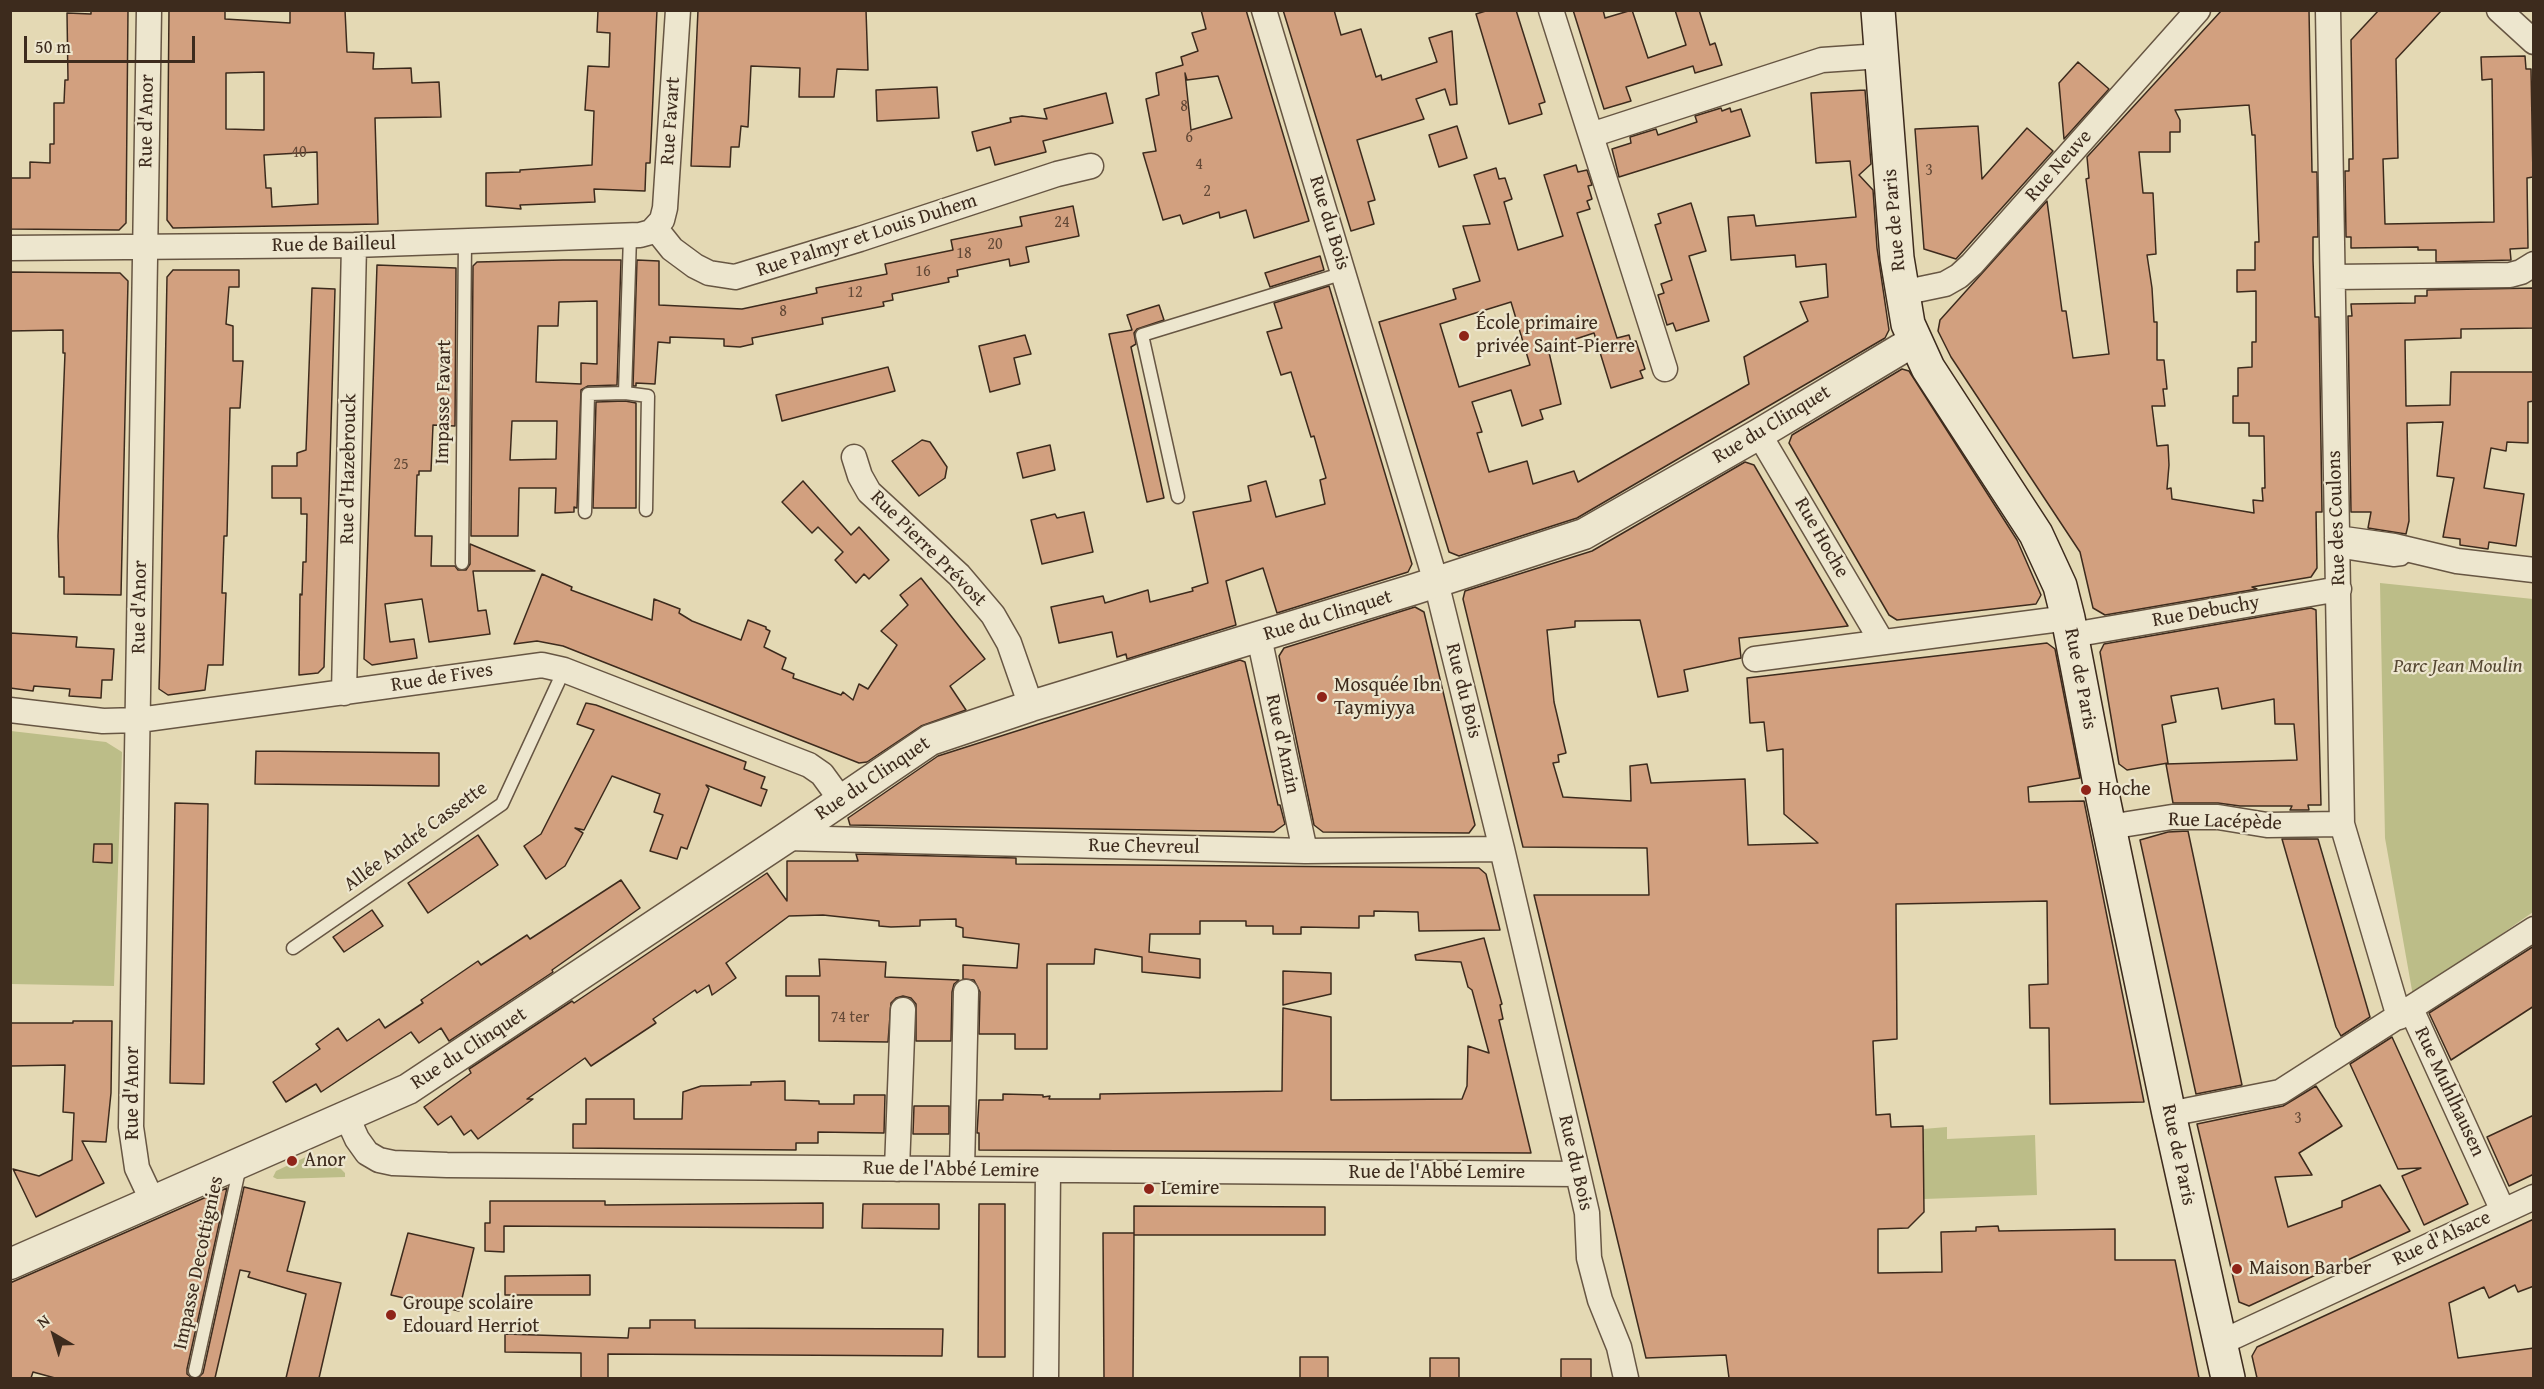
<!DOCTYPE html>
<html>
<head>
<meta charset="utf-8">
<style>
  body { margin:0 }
  #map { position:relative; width:2544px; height:1389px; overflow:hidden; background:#e4d9b4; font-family:"Gentium Book Plus",serif }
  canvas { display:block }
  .frame { position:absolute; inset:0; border:12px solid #3d2b1d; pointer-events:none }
  .north { position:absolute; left:24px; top:1305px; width:60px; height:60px; -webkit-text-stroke:4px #ede6ce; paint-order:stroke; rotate:322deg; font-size:16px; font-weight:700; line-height:24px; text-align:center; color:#3d2b1d }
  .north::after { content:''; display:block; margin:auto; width:21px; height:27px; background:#3d2b1d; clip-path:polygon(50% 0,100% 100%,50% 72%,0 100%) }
  .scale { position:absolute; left:24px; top:36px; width:171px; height:27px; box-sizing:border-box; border:3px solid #3d2b1d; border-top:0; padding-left:8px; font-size:18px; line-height:21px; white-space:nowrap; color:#3d2b1d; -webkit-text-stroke:4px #ede6ce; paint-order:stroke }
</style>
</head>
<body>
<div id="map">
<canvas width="2544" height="1389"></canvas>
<div class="frame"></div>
<div class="north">N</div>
<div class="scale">50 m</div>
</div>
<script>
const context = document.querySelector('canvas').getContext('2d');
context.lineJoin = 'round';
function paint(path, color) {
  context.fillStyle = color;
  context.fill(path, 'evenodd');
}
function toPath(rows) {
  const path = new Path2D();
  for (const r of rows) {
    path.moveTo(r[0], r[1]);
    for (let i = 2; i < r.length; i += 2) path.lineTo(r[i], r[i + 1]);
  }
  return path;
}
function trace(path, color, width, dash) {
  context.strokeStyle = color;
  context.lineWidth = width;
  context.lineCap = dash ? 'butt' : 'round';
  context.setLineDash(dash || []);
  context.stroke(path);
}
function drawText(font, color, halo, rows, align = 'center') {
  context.font = font + ' "Gentium Book Plus",serif';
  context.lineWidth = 4.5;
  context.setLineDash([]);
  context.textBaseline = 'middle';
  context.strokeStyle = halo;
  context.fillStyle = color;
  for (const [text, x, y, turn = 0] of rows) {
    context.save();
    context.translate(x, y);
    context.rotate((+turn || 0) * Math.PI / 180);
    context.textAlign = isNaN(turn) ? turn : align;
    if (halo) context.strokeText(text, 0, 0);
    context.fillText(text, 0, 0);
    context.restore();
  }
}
paint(toPath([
  [2380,583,2533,599,2533,912,2413,996,2385,838],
  [11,731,106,742,122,752,114,986,11,984],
  [1947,1127,1947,1139,2035,1135,2037,1195,1924,1199,1923,1129],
  [310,1155,336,1164,345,1173,345,1177,277,1179,273,1177,276,1171]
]), '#bcbd88');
const building = toPath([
  [91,10,128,10,126,223,119,230,10,229,10,178,30,178,30,162,50,163,50,144,54,144,54,103,64,103,65,80,68,80,67,13,91,14,91,10],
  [169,10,225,10,225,19,290,23,290,10,345,10,347,52,374,53,373,69,411,68,412,83,439,82,441,117,375,118,378,224,173,228,167,220,169,10],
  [264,72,264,130,226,129,226,73,264,72],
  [317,152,318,204,272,207,271,188,266,188,264,155,317,152],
  [598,10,657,10,650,163,646,163,645,191,594,189,595,202,520,205,521,209,486,206,486,173,520,172,520,170,592,165,594,111,585,110,588,66,609,67,610,33,597,32,598,10],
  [698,10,866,10,868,70,837,69,834,97,799,97,800,68,751,66,748,127,741,126,739,147,731,147,730,167,691,166,698,10],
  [1201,10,1246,10,1309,221,1254,238,1246,210,1220,218,1219,212,1183,224,1180,215,1163,220,1143,153,1156,151,1146,99,1159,95,1156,73,1183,65,1181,57,1198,51,1192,33,1206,29,1201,10],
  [1185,73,1187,80,1218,76,1232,118,1191,130,1185,73],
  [1283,10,1334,10,1341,35,1361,29,1376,77,1381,75,1382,80,1437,62,1429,38,1452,31,1457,104,1450,105,1445,89,1416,99,1424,119,1357,140,1375,200,1368,202,1374,224,1351,231,1283,10],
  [1489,10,1516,10,1545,102,1539,104,1542,114,1509,124,1476,14,1489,10],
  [1573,10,1603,10,1605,18,1632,10,1648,58,1686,45,1675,10,1699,10,1710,45,1715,43,1722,65,1695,73,1693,66,1626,87,1631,101,1604,109,1573,10],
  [2222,10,2309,10,2312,172,2317,172,2318,237,2313,237,2313,260,2315,317,2319,317,2322,512,2316,512,2317,568,2311,577,2252,587,2257,589,2105,615,2093,608,2080,552,1951,357,1938,331,1940,320,2047,201,2062,311,2066,311,2073,358,2109,354,2086,179,2089,178,2087,157,2222,10],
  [2249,105,2252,135,2255,135,2259,242,2255,242,2255,270,2237,270,2237,292,2256,291,2256,342,2252,342,2252,367,2238,368,2238,396,2233,396,2233,423,2249,423,2249,436,2264,436,2265,488,2262,488,2263,501,2253,500,2254,513,2172,499,2171,488,2167,489,2169,465,2168,445,2157,446,2152,406,2165,406,2163,389,2167,389,2164,360,2157,360,2157,322,2154,322,2152,288,2147,255,2156,254,2153,193,2143,193,2139,152,2170,152,2170,132,2180,132,2180,120,2175,110,2249,105],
  [2379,10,2442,10,2396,59,2398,158,2383,159,2385,224,2494,222,2492,79,2482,80,2481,57,2525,56,2526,69,2531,69,2533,177,2527,178,2528,248,2510,249,2511,260,2436,262,2436,250,2418,250,2418,247,2351,248,2351,237,2346,237,2345,171,2349,171,2349,159,2353,159,2351,40,2379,10],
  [2078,62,2109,89,2064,139,2059,83,2078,62],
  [937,87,939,118,877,121,876,90,937,87],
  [1865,90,1871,164,1859,175,1873,190,1877,248,1889,330,1885,338,1577,518,1459,556,1449,552,1379,322,1456,299,1453,289,1480,281,1463,226,1490,224,1474,175,1496,168,1499,179,1505,178,1512,199,1504,202,1518,250,1563,236,1544,175,1576,165,1578,172,1587,170,1592,185,1588,186,1592,199,1587,201,1590,209,1577,213,1617,338,1629,335,1631,342,1636,341,1645,369,1640,371,1643,378,1611,388,1594,333,1548,348,1561,404,1540,410,1543,419,1522,426,1511,390,1472,402,1482,432,1477,433,1489,472,1527,461,1533,484,1574,471,1578,482,1749,384,1744,357,1808,321,1800,302,1828,297,1826,264,1796,267,1795,255,1731,260,1728,217,1754,215,1756,226,1856,217,1850,161,1816,163,1811,93,1865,90],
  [1511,302,1530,365,1459,387,1440,324,1511,302],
  [1106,93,1113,123,1043,141,1046,152,995,165,990,147,977,151,972,132,1011,122,1010,118,1022,116,1047,119,1044,109,1106,93],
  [1721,108,1722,111,1730,108,1731,112,1741,109,1750,136,1619,177,1612,149,1631,143,1630,137,1656,129,1658,135,1697,122,1695,116,1721,108],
  [1457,126,1467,158,1439,167,1429,135,1457,126],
  [1978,126,1982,179,2027,128,2053,151,1956,259,1924,249,1915,129,1978,126],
  [1691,203,1706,251,1689,256,1709,321,1676,331,1673,323,1667,325,1658,295,1664,293,1661,284,1672,280,1655,225,1661,223,1658,214,1691,203],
  [1073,206,1079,236,1026,247,1029,262,1010,266,1009,259,957,270,958,276,948,278,949,282,892,294,893,300,883,302,884,306,822,318,823,324,752,338,753,344,740,347,724,346,724,339,670,337,670,343,658,342,655,384,636,383,636,386,633,386,637,260,659,261,659,305,742,309,817,293,816,288,887,274,885,264,953,250,951,240,1022,226,1020,217,1073,206],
  [1320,256,1324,270,1270,287,1265,273,1320,256],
  [563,260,621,260,617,385,588,386,581,390,577,508,574,507,574,512,555,513,556,488,519,488,518,536,471,536,473,266,477,262,563,260],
  [597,301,597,364,581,363,581,384,536,382,538,326,558,326,559,302,597,301],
  [512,421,557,421,556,459,510,460,512,421],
  [377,265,456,268,455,426,433,425,431,471,419,471,419,475,417,475,415,536,432,536,431,566,455,566,458,570,466,570,470,564,470,544,535,571,473,571,478,611,486,610,490,634,429,642,422,599,385,604,390,642,414,639,417,658,372,665,364,659,377,265],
  [173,270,239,270,239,287,229,287,226,324,233,326,233,361,243,361,240,408,230,408,227,536,224,536,222,593,226,593,223,665,208,665,205,690,168,695,159,689,160,656,167,277,173,270],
  [10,272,120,273,128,281,121,595,64,594,64,577,59,577,58,536,65,353,63,353,63,330,10,331,10,272],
  [1329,286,1412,564,1408,572,1277,613,1263,568,1226,581,1236,625,1127,659,1126,654,1117,657,1112,632,1059,643,1051,607,1103,596,1105,603,1148,590,1150,602,1193,591,1192,588,1208,583,1193,512,1251,501,1248,486,1266,481,1276,517,1325,504,1320,480,1326,478,1314,436,1311,437,1291,372,1281,375,1267,332,1282,328,1274,303,1329,286],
  [312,288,335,289,324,667,318,673,299,675,300,594,302,595,303,562,306,562,307,514,301,514,301,498,272,498,272,466,297,466,297,453,306,450,312,288],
  [2534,288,2534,328,2461,329,2461,338,2405,340,2406,406,2450,405,2451,372,2534,372,2534,401,2528,402,2528,443,2507,442,2506,451,2491,448,2484,488,2524,494,2516,546,2489,542,2488,549,2460,545,2460,539,2443,537,2454,478,2437,476,2443,422,2407,423,2409,521,2406,534,2368,528,2371,512,2351,512,2348,316,2352,316,2351,304,2415,303,2415,296,2427,296,2427,290,2534,288],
  [1159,305,1164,320,1137,329,1134,333,1136,344,1131,347,1164,498,1147,502,1109,334,1132,330,1127,315,1159,305],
  [1025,335,1031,354,1014,358,1020,384,990,392,979,346,1025,335],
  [888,367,895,391,782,421,776,395,888,367],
  [1902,369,1909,371,2017,540,2041,595,2036,604,1897,620,1889,615,1789,443,1792,435,1902,369],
  [625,401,636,403,636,508,593,508,596,402,625,401],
  [922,440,930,442,947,467,945,478,919,496,892,461,922,440],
  [1050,445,1055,470,1023,478,1017,453,1050,445],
  [1745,462,1754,465,1848,626,1739,638,1741,658,1684,670,1688,691,1658,697,1640,620,1575,621,1575,627,1547,630,1554,702,1566,753,1558,755,1559,762,1553,763,1563,797,1631,801,1630,766,1647,764,1651,783,1745,779,1748,845,1818,843,1784,814,1783,749,1767,751,1764,722,1750,723,1747,678,2047,643,2055,649,2080,778,2028,787,2029,802,2084,801,2144,1102,2050,1104,2049,1028,2030,1028,2029,985,2048,984,2047,901,1896,904,1897,1039,1873,1041,1876,1115,1890,1114,1891,1127,1923,1126,1924,1212,1908,1228,1878,1229,1878,1273,1942,1272,1941,1232,1976,1231,1976,1227,1998,1226,1999,1231,2115,1229,2115,1260,2175,1260,2199,1378,1729,1378,1726,1355,1646,1358,1534,895,1649,895,1647,848,1523,847,1463,599,1465,591,1592,551,1745,462],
  [803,481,851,535,859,527,889,560,869,579,864,574,856,583,835,560,843,552,818,527,812,533,782,502,803,481],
  [1084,512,1093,552,1042,564,1031,520,1055,514,1057,518,1084,512],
  [542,574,572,587,571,590,652,620,654,599,680,609,679,613,692,621,741,640,748,620,766,627,766,629,770,631,764,647,786,658,782,669,794,674,793,678,841,695,843,692,853,700,859,684,868,689,897,645,881,631,908,605,900,595,921,578,985,659,950,686,966,710,921,726,867,762,859,763,563,646,537,641,514,644,542,574],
  [1415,607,1424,612,1475,825,1469,833,1323,832,1314,825,1279,656,1284,648,1415,607],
  [2311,608,2316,610,2321,805,2308,805,2309,810,2290,810,2292,806,2240,806,2218,803,2173,803,2166,764,2297,760,2294,724,2275,724,2274,699,2222,709,2218,688,2171,696,2176,722,2162,725,2168,763,2127,770,2119,764,2100,652,2104,644,2311,608],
  [10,633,77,637,76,647,114,649,112,680,102,680,101,698,69,696,70,689,34,686,33,691,10,688,10,633],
  [1240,660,1245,662,1278,805,1280,805,1285,824,1274,832,850,825,848,818,938,756,1240,660],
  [586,703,596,705,746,762,744,769,765,777,761,788,767,790,761,806,706,785,709,789,687,849,681,847,677,859,650,851,663,815,654,812,660,794,612,776,584,830,575,828,583,833,565,866,546,879,524,846,541,834,594,730,577,724,586,703],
  [256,751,439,753,439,786,255,784,256,751],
  [175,803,208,804,204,1084,170,1083,175,803],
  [2188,831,2242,1085,2196,1094,2140,840,2168,832,2188,831],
  [478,835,498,865,428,913,408,883,478,835],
  [2282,839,2318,839,2370,1017,2341,1036,2336,1027,2282,839],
  [94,844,112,844,112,863,93,862,94,844],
  [856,854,1016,858,1016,864,1479,868,1486,874,1500,930,1419,931,1418,912,1374,911,1374,916,1359,916,1359,928,1301,927,1301,934,1273,934,1273,926,1246,926,1246,921,1200,921,1200,934,1150,934,1149,952,1200,959,1200,978,1142,972,1142,957,1095,949,1094,964,1047,964,1047,1049,1015,1049,1015,1034,979,1034,980,992,974,980,963,979,963,965,1017,968,1019,944,963,937,963,928,956,926,956,919,920,920,920,926,891,927,879,926,879,921,823,915,789,916,726,963,736,978,712,995,709,985,697,993,695,990,653,1019,656,1023,591,1066,585,1058,527,1099,533,1099,478,1139,471,1130,464,1135,451,1116,438,1125,424,1107,471,1073,469,1069,572,1001,574,1003,767,873,787,901,787,861,858,861,856,854],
  [621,880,640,908,552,970,553,972,449,1041,441,1028,419,1043,411,1032,321,1092,316,1084,286,1102,273,1082,320,1049,316,1044,338,1028,347,1041,379,1019,385,1028,423,1003,421,1000,478,961,481,965,527,935,530,939,621,880],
  [372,910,383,926,344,952,333,937,372,910],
  [1484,938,1502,1004,1500,1005,1503,1019,1499,1020,1531,1153,979,1150,979,1133,977,1133,979,1100,1003,1100,1003,1094,1043,1095,1043,1097,1050,1096,1049,1099,1100,1099,1100,1094,1282,1091,1283,1008,1331,1017,1331,1100,1462,1099,1467,1086,1468,1046,1489,1053,1472,990,1468,987,1461,962,1416,960,1415,955,1484,938],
  [2534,946,2534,1006,2451,1060,2429,1013,2534,946],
  [819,959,886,962,885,977,959,980,954,984,952,992,951,1041,916,1041,916,1004,911,998,903,996,896,998,891,1003,888,1042,819,1041,819,996,786,996,786,976,820,976,819,959],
  [1283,971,1331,973,1331,994,1283,1005,1283,971],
  [73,1021,112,1021,111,1093,106,1142,82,1141,104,1183,36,1217,13,1169,39,1176,72,1160,74,1113,63,1112,65,1065,10,1066,10,1023,73,1023,73,1021],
  [2392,1037,2468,1204,2424,1225,2402,1176,2421,1168,2398,1169,2350,1064,2392,1037],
  [785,1081,785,1100,819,1101,819,1104,854,1104,854,1095,885,1095,884,1133,818,1132,818,1143,796,1143,796,1150,573,1148,573,1124,586,1124,586,1099,634,1099,634,1119,682,1119,683,1092,701,1086,751,1085,751,1082,785,1081],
  [2316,1086,2342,1126,2299,1153,2312,1175,2275,1177,2288,1227,2342,1207,2342,1201,2380,1185,2410,1231,2249,1306,2239,1302,2197,1124,2283,1106,2316,1086],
  [914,1106,949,1106,949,1134,913,1134,914,1106],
  [2534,1115,2534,1174,2509,1186,2487,1137,2534,1115],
  [244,1187,305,1202,287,1271,341,1283,319,1378,286,1378,306,1294,248,1277,250,1272,240,1270,215,1378,198,1378,203,1373,244,1187],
  [227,1188,187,1369,187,1374,192,1378,55,1378,33,1372,31,1378,10,1378,10,1283,227,1188],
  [490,1201,605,1201,605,1205,823,1203,823,1228,504,1226,504,1252,485,1251,485,1223,490,1223,490,1201],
  [863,1204,939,1204,939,1229,862,1228,863,1204],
  [979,1204,1005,1204,1005,1357,978,1357,979,1204],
  [1134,1206,1325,1207,1325,1235,1134,1235,1134,1206],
  [2534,1219,2534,1286,2518,1292,2515,1285,2489,1298,2484,1287,2449,1303,2458,1358,2534,1348,2534,1378,2257,1378,2252,1356,2257,1347,2534,1219],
  [408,1233,474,1248,459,1311,391,1295,408,1233],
  [1103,1233,1134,1233,1133,1378,1104,1378,1103,1233],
  [590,1275,590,1295,505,1295,505,1276,590,1275],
  [650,1320,695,1320,695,1328,943,1329,942,1356,608,1354,608,1378,581,1378,581,1353,505,1352,505,1334,628,1338,629,1328,650,1328,650,1320],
  [1300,1357,1328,1357,1328,1378,1300,1378,1300,1357],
  [1430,1358,1459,1358,1459,1378,1430,1378,1430,1358],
  [1561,1359,1591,1359,1591,1378,1561,1378,1561,1359]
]);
paint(building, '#d2a07f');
trace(building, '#3d2b1d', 1.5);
const service = toPath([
  [630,236,625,393,648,396,646,510],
  [1178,497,1142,335,1344,273],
  [585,512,588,394,625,393],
  [2337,551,2394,560,2402,559,2410,552],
  [462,563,465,241],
  [293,948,502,804,564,670],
  [195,1371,240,1166]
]);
const minor = toPath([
  [149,10,131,1127,137,1168,152,1200],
  [1264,10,1436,582,1502,849,1578,1174,1587,1213,1589,1258,1600,1300,1619,1347,1626,1378],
  [1551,10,1665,369],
  [2328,10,2342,824,2399,1017],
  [2499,10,2534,42],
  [1591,135,1822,60,1881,56],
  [656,229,672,249,695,266,709,273,735,277,860,239,1057,174,1091,166],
  [10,248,354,245,640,235,651,232,662,220,665,208,678,10],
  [2333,277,2510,275,2521,272,2534,264],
  [1902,293,1945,284,1959,276,1972,264,2198,10],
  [1759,434,1882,642],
  [854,457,860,476,869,492,959,575,993,615,1009,643,1031,706],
  [2337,538,2394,546,2457,561,2534,570],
  [2072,635,2339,589],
  [1259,637,1305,851],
  [1755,659,2068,618],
  [344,693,354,245],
  [10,710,103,721,139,720,542,665,564,670,809,765,822,774,841,800],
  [2109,827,2172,817,2218,817,2267,825,2342,824],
  [786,838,1305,851,1502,849],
  [2411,1009,2503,1211],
  [2169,1114,2280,1092,2534,929],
  [347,1117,357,1139,367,1153,379,1160,393,1163,447,1165,1578,1174],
  [897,1169,903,1010],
  [962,1169,966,992],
  [2220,1343,2534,1197],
  [1046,1378,1048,1171]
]);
const tertiary = toPath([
  [10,1264,408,1089,786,838,930,740,1031,706,1415,589,1584,534,1759,434,1914,341]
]);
const secondary = toPath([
  [1878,10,1897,258,1908,324,1928,368,2036,534,2060,586,2068,618,2099,779,2169,1114,2228,1378]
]);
trace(service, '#675643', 15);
trace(minor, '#675643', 27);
trace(tertiary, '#675643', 33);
trace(secondary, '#3d2b1d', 36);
trace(service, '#ede6ce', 12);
trace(minor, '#ede6ce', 24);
trace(tertiary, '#ede6ce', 30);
trace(secondary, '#ede6ce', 33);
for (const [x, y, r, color] of [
  [1464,336,6,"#8f2418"],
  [1322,697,6,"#8f2418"],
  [2086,790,6,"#8f2418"],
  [292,1161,6,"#8f2418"],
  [1149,1189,6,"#8f2418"],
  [2237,1269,6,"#8f2418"],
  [391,1315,6,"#8f2418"]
]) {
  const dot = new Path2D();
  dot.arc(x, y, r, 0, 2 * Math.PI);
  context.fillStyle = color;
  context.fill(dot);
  trace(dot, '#ede6ce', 2);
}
drawText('16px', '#624836', null, [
  ["8",1184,107],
  ["6",1189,138],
  ["40",299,153],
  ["4",1199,165],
  ["3",1929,171],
  ["2",1207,192],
  ["24",1062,223],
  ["20",995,245],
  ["18",964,254],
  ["16",923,272],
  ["12",855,293],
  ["8",783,312],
  ["25",401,465],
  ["74 ter",850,1018],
  ["3",2298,1119]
]);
drawText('20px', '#3d2b1d', '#ede6ce', [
  ["Rue d'Anor",147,121,-89],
  ["Rue Favart",671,121,-86],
  ["Rue Neuve",2059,166,-48],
  ["Rue de Paris",1895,220,-95],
  ["Rue du Bois",1329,223,73],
  ["Rue Palmyr et Louis Duhem",867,236,-18],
  ["Rue de Bailleul",334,245,-1],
  ["Impasse Favart",444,402,-89],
  ["Rue du Clinquet",1772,425,-31],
  ["Rue d'Hazebrouck",349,469,-89],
  ["Rue des Coulons",2337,518,-92],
  ["Rue Hoche",1821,538,60],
  ["Rue Pierre Prévost",928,549,45],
  ["Rue d'Anor",140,607,-89],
  ["Rue Debuchy",2206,612,-10],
  ["Rue du Clinquet",1328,616,-17],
  ["Rue de Fives",442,678,-9],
  ["Rue de Paris",2080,679,79],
  ["Rue du Bois",1463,691,76],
  ["Rue d'Anzin",1282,744,78],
  ["Rue du Clinquet",873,779,-34],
  ["Rue Lacépède",2225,822,2],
  ["Allée André Cassette",416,837,-36],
  ["Rue Chevreul",1144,847,1],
  ["Rue du Clinquet",469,1049,-33],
  ["Rue Muhlhausen",2449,1092,65],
  ["Rue d'Anor",133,1093,-90],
  ["Rue de Paris",2178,1155,78],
  ["Rue du Bois",1575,1163,77],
  ["Rue de l'Abbé Lemire",951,1170,1],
  ["Rue de l'Abbé Lemire",1437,1173],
  ["Rue d'Alsace",2442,1239,-25],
  ["Impasse Decottignies",199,1263,-78]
]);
drawText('20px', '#3d2b1d', '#ede6ce', [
  ["École primaire",1476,324],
  ["privée Saint-Pierre",1476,347],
  ["Mosquée Ibn",1334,686],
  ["Taymiyya",1334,709],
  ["Hoche",2098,790],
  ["Anor",304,1161],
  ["Lemire",1161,1189],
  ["Maison Barber",2249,1269],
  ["Groupe scolaire",403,1304],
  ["Edouard Herriot",403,1327]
], 'left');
drawText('italic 20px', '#564832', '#ede6ce', [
  ["Parc Jean Moulin",2458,667]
]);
</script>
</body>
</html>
